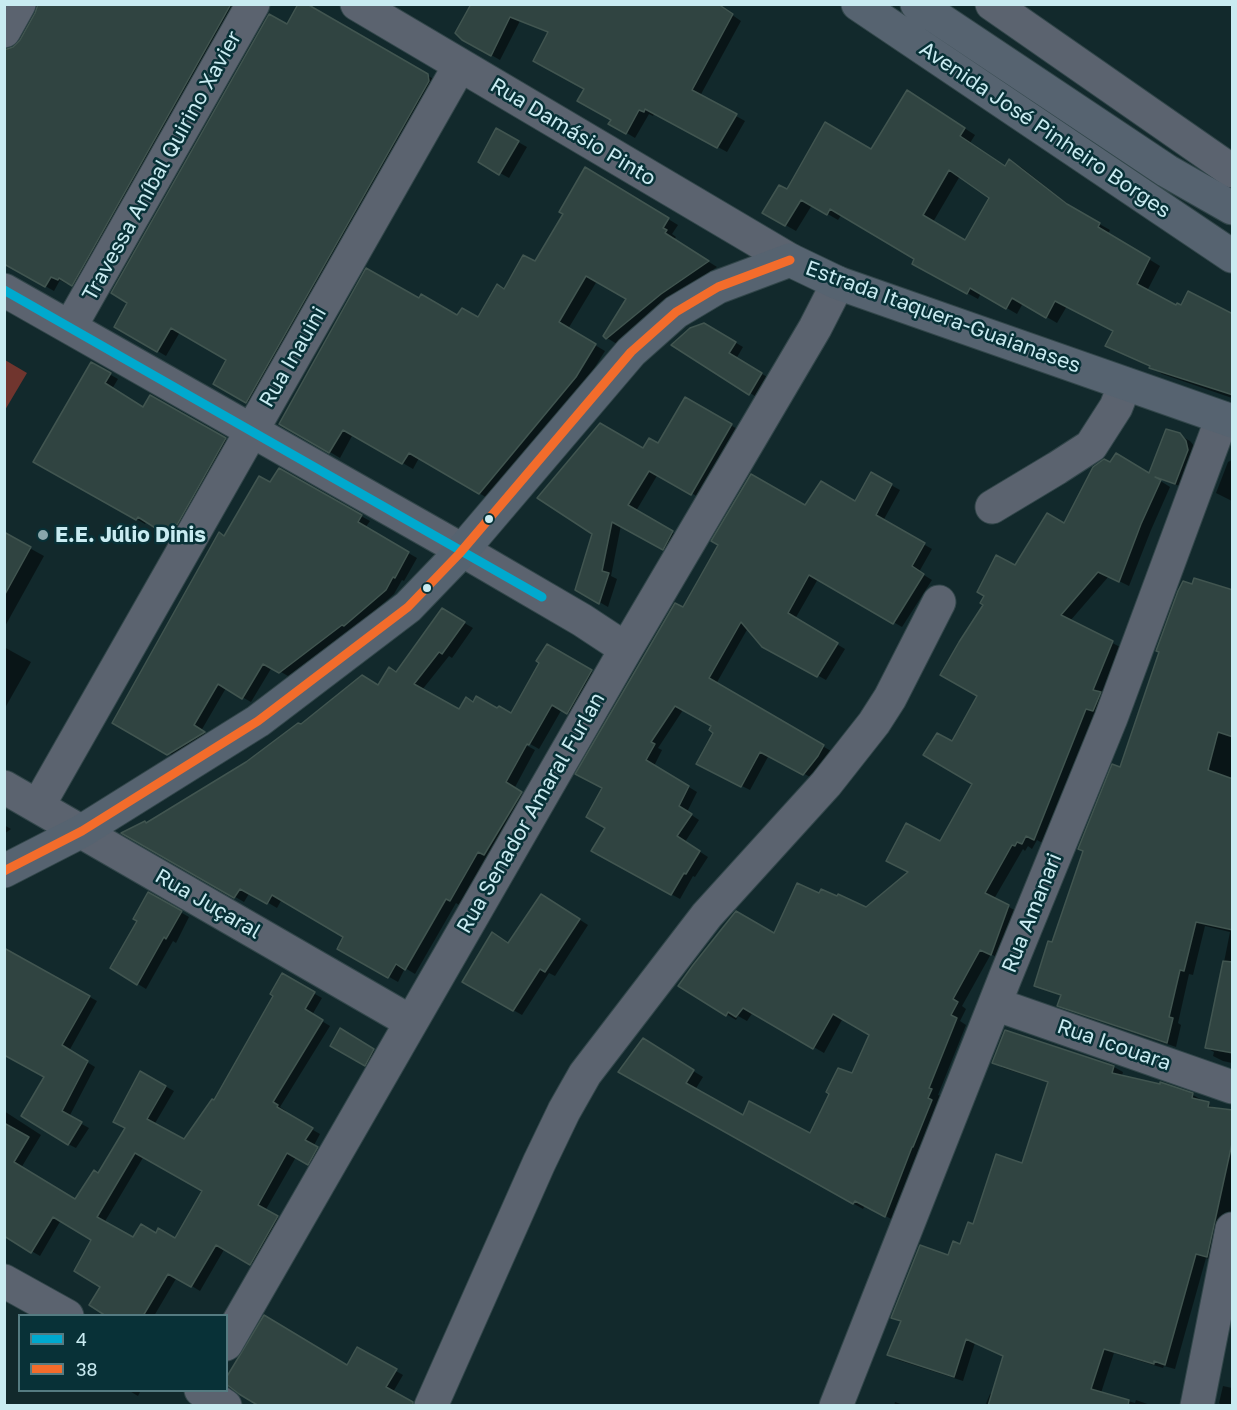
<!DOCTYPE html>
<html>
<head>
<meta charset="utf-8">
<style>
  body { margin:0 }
  #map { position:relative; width:1237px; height:1410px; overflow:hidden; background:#12292c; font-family:"Golos Text",sans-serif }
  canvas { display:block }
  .frame { position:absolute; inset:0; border:6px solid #c9ebf1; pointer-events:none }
  .legend { position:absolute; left:18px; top:1314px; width:210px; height:78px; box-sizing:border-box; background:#083137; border:2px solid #557b81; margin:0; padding:8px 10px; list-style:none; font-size:18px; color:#c9ebf1 }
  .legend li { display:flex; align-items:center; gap:12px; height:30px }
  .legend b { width:30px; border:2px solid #557b81 }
</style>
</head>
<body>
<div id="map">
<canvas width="1237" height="1410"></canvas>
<div class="frame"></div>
<ul class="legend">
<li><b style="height:8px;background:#00a9ce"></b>4</li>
<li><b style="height:8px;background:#f36c2b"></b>38</li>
</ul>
</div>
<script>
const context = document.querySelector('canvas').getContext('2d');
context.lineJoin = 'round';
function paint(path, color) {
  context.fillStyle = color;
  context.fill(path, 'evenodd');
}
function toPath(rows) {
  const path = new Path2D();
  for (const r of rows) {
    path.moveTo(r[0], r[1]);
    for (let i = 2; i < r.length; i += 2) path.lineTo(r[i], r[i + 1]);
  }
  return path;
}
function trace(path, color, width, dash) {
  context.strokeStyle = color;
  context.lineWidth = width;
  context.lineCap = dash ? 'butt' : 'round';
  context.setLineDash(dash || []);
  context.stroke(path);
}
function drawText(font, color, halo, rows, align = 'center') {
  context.font = font + ' "Golos Text",sans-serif';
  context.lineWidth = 5;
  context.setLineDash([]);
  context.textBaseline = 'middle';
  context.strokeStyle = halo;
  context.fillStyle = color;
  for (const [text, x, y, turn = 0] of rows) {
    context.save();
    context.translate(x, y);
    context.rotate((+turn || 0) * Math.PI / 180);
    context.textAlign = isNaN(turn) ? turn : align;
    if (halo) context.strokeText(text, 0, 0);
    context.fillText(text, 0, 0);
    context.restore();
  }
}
paint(toPath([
  [5,360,27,373,5,410]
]), '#70352e');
paint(toPath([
  [39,4,242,4,81,289,68,282,67,284,60,280,54,291,4,263,22,41,37,14],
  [303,4,437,81,255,406,215,384,228,359,180,332,166,356,116,326,287,26],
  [479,4,716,4,741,21,700,96,745,121,727,152,655,113,653,116,649,114,635,138,610,123,613,120,586,88,549,33,520,21,500,60,463,39],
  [918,98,975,135,970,143,1006,168,1010,161,1021,167,1078,212,1110,230,1108,234,1160,266,1147,291,1177,307,1232,317,1232,398,1162,374,1152,367,1118,352,1107,346,1114,331,1067,306,1057,323,1023,303,1017,314,981,293,978,299,914,264,916,259,842,214,838,220,812,205,796,231,764,213,787,191,872,151],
  [960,176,991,197,966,242,933,222],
  [497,130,527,147,509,178,480,162],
  [586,169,678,225,672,234,676,237,674,240,717,267,671,299,617,344,607,338,628,299,597,281,568,329,605,351,585,383,489,499,419,458,413,469,353,434,340,458,281,423,419,300,458,317,478,319,505,291,535,263,565,214],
  [704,324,743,347,736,359,769,378,758,398,673,345],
  [92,364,118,379,112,389,144,409,150,397,233,444,177,539,147,521,145,524,36,461],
  [686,399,739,430,700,498,658,474,636,511,680,537,671,553,621,525,611,576,617,579,608,607,577,589,643,450,659,445],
  [1179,435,1190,441,1196,448,1185,488,1160,479,1159,480,1170,487,1151,530,1129,586,1109,576,1070,621,1122,648,1044,844,1037,840,1032,849,1028,846,1025,851,1023,849,994,899,1018,912,1001,960,991,954,962,1006,966,1009,960,1021,966,1025,938,1095,941,1096,937,1104,941,1107,895,1221,865,1205,863,1209,620,1071,643,1040,703,1077,695,1090,744,1118,810,1135,853,1075,871,1034,843,1018,824,1053,753,1012,747,1021,738,1016,736,1020,680,986,775,935,819,895,866,909,910,872,940,843,974,783,953,743,979,696,1016,567,1065,525,1150,475],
  [1232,460,1232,501,1216,493,1228,462],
  [279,470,370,521,365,528,417,558,404,581,402,580,394,594,353,630,351,629,288,676,272,667,251,702,226,688,201,731,211,737,177,758,114,722,225,538,271,484],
  [871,474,900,490,883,521,932,549,919,572,932,580,902,627,818,579,795,619,845,649,826,680,762,645,748,628,716,684,831,751,812,778,769,755,750,790,706,768,715,732,713,725,683,710,658,748,662,750,654,766,697,792,687,812,699,820,685,842,708,857,695,877,693,876,680,899,593,851,607,827,604,788,684,609,805,507,855,503],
  [4,534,44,556,4,628],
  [1195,579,1232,589,1232,1063,1223,1061,1213,1056,1214,1052,1207,1048,1230,932,1205,926,1193,975,1189,974,1178,1023,1181,1025,1176,1047,1068,1010,1059,1005,1062,996,1035,985],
  [442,610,473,628,452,658,449,656,422,690,460,711,473,704,512,715,541,662,547,646,600,677,577,718,562,709,539,749,523,740,522,743,535,750,514,789,530,798,488,856,459,905,456,903,415,974,405,968,398,982,339,948,346,937,282,899,277,908,250,892,244,902,124,833,147,824,247,763,301,726,378,687,397,674],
  [4,647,31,662,5,708,4,708],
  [4,825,11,829,4,834],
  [149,894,189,917,176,943,173,941,146,989,112,968,139,920],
  [551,901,588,925,555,976,549,973,522,1015,464,982,509,944],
  [4,950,97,1001,69,1051,95,1067,69,1117,89,1128,76,1148,68,1144],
  [282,975,322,998,312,1015,330,1026,280,1107,286,1111,284,1113,320,1134,313,1147,325,1153,316,1168,296,1157,265,1211,285,1222,259,1268,225,1248,200,1291,177,1277,154,1316,132,1316,102,1286,93,1239,61,1220,40,1256,4,1235,4,1111,41,1135,21,1168,76,1201,99,1175,127,1128,141,1073,174,1091,154,1125,184,1141,214,1102,275,995],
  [144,1156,204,1190,176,1240,156,1234,134,1239,104,1223],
  [341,1031,382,1056,374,1069,332,1046],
  [994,1062,1114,1067,1123,1072,1122,1076,1161,1086,1161,1084,1193,1095,1202,1100,1202,1102,1217,1109,1232,1111,1232,1218,1217,1262,1206,1258,1175,1369,1164,1366,1163,1368,1114,1353,1101,1393,1135,1403,1136,1400,1153,1406,985,1406,990,1394,993,1395,1005,1356,975,1343,963,1381,898,1360,888,1355,902,1322,893,1317,961,1246,974,1225,1023,1165,1049,1083,1003,1068],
  [357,1349,403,1375,393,1392,413,1404,412,1406,347,1367],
  [1223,1386,1232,1388,1232,1406,1223,1406,1219,1403],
  [128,1390,141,1390,138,1396],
  [895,1402,906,1406,894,1406]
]), '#0007');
const building = toPath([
  [38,4,231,4,72,286,59,278,58,280,51,277,45,287,4,264,4,50,13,47,20,40,35,13,38,4],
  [298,4,307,4,428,74,429,81,246,403,213,384,226,360,171,328,157,352,114,327,127,303,111,293,269,14,287,24,298,4],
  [471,4,718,4,733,14,692,90,737,114,717,148,645,109,644,112,639,110,626,134,608,124,611,120,577,101,584,89,533,61,548,32,510,17,491,56,462,40,455,33,471,4],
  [907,90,965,128,960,136,1005,166,1009,159,1067,204,1100,223,1098,227,1150,258,1137,284,1176,305,1177,303,1181,305,1188,291,1233,314,1233,395,1149,368,1150,366,1105,346,1113,331,1055,301,1046,318,1012,298,1006,309,970,288,967,294,912,264,914,259,830,209,827,215,801,200,785,226,762,213,779,185,787,189,825,122,871,149,907,90],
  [949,170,989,198,965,240,923,215,949,170],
  [496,128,519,141,499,175,478,162,496,128],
  [585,167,669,218,663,228,667,230,665,233,709,261,661,294,606,339,603,336,626,299,586,276,559,322,596,344,576,377,479,494,409,453,402,464,343,430,329,453,279,424,366,268,419,298,421,294,457,315,462,308,478,317,497,284,504,289,523,255,535,261,563,214,559,212,585,167],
  [704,323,736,342,729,353,762,373,749,395,671,345,690,328,704,323],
  [91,362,111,373,105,383,143,407,150,395,226,438,177,525,175,524,168,536,138,517,136,520,33,462,91,362],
  [685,397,732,424,691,495,649,471,628,505,673,531,663,550,612,522,602,571,609,573,599,604,575,590,592,534,537,498,600,423,643,448,649,438,658,443,685,397],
  [1166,429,1180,433,1186,441,1188,450,1175,484,1155,477,1161,480,1141,524,1119,582,1098,572,1061,615,1113,641,1093,690,1101,692,1093,711,1086,709,1034,840,1026,836,1022,844,1017,842,1015,846,1012,845,985,893,1009,905,991,955,980,950,953,999,958,1002,951,1015,957,1018,929,1088,932,1089,928,1098,932,1100,913,1147,912,1147,885,1217,855,1201,853,1204,618,1072,643,1038,694,1070,686,1083,743,1115,749,1101,810,1133,829,1094,826,1092,838,1068,852,1073,869,1035,833,1014,813,1049,743,1008,736,1017,728,1012,726,1016,678,986,693,965,736,911,774,933,797,883,819,893,821,889,837,896,838,894,866,907,908,872,886,861,906,823,940,841,972,784,923,755,937,733,952,741,977,696,940,675,959,642,983,605,980,603,984,596,977,592,996,555,1015,565,1047,513,1064,523,1093,467,1104,459,1110,462,1116,453,1149,473,1166,429],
  [279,468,362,515,358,522,409,552,395,578,393,577,386,590,344,626,342,625,279,673,263,664,242,699,218,684,194,725,205,732,167,755,112,723,219,532,224,536,259,476,270,482,279,468],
  [871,472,892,484,876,515,925,543,912,566,924,574,893,624,809,575,788,613,838,643,817,677,762,647,741,622,709,678,824,745,818,756,803,775,760,752,741,787,696,764,713,733,709,730,711,726,675,706,651,742,655,744,646,760,689,786,679,806,692,814,677,836,700,851,686,874,684,873,671,895,591,851,605,828,586,817,602,788,575,774,675,603,683,607,718,545,711,541,751,474,805,505,821,481,855,501,871,472],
  [4,532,31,547,4,596,4,532],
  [1194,578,1233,590,1233,737,1218,732,1208,770,1233,779,1233,930,1196,922,1184,971,1180,970,1169,1017,1173,1018,1167,1043,1057,1006,1061,995,1034,986,1048,941,1052,942,1083,851,1078,849,1112,764,1120,767,1159,652,1156,651,1178,591,1183,581,1192,584,1194,578],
  [442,608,465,622,442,654,439,652,414,684,459,709,466,697,473,702,476,696,497,708,499,706,511,713,539,663,536,661,547,644,592,670,567,714,552,705,529,745,527,744,506,782,522,792,484,855,478,852,450,901,446,899,405,970,396,964,388,978,337,949,343,937,272,895,267,904,240,889,234,898,121,833,145,821,146,823,246,762,298,723,301,724,362,675,378,685,389,667,396,672,442,608],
  [148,892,182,911,166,939,164,937,137,985,110,968,137,921,133,919,148,892],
  [541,894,580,919,545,972,540,969,513,1011,462,982,492,932,508,943,541,894],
  [4,948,90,996,62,1045,88,1061,62,1111,82,1122,68,1145,21,1116,44,1077,4,1055,4,948],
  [1223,961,1233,962,1233,1053,1205,1048,1223,961],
  [282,973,315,992,305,1009,323,1020,273,1102,278,1105,277,1107,313,1128,305,1140,318,1147,308,1165,287,1153,258,1205,278,1216,250,1265,216,1245,191,1287,168,1274,143,1316,106,1316,89,1305,100,1287,74,1271,91,1240,53,1217,31,1253,4,1236,4,1123,29,1137,14,1162,75,1199,94,1170,98,1173,125,1128,113,1122,140,1071,166,1086,147,1119,184,1139,212,1099,214,1100,273,996,270,994,282,973],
  [135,1153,202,1191,175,1238,158,1228,156,1233,141,1224,133,1237,97,1217,135,1153],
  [340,1028,374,1049,365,1066,330,1046,340,1028],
  [1005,1030,1114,1066,1112,1073,1160,1084,1160,1082,1193,1093,1192,1098,1209,1102,1208,1107,1233,1110,1233,1139,1207,1257,1196,1254,1165,1365,1154,1361,1154,1364,1104,1349,1091,1389,1129,1400,1128,1406,988,1406,1003,1356,966,1339,954,1377,887,1355,901,1321,891,1318,920,1245,948,1255,953,1241,960,1244,968,1222,973,1224,996,1154,1022,1163,1048,1082,992,1063,1005,1030],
  [264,1315,347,1365,357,1347,397,1369,386,1387,413,1402,413,1406,259,1406,239,1394,226,1384,226,1378,264,1315]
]);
paint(building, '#304441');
trace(building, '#415550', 1.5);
const minor = toPath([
  [357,4,790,260],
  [992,4,1232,171],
  [4,31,19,4],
  [4,290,462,550,582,620,626,649],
  [70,327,253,4],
  [992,507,1057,468,1091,446,1116,407,1125,384],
  [4,787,411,1022],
  [38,806,460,65],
  [995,1004,1232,1087],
  [4,1281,67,1316],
  [226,1344,626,649,815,328,838,283],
  [201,1390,225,1406],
  [431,1406,539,1163,564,1111,585,1074,707,915,826,784,874,723,890,698,939,602],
  [836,1406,1005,978,1111,718,1222,418],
  [1197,1406,1232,1229]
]);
const major = toPath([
  [858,4,1232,256],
  [917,4,1167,171,1232,208],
  [4,871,82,831,258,721,408,607,459,554,631,352,676,312,718,287,790,260,838,283,1232,421]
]);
trace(minor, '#32464a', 35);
trace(major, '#32464a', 35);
trace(minor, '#5b636f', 33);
trace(major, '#566370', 33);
trace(toPath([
  [4,290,542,597]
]), '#00a9ce', 9);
trace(toPath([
  [4,871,82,831,258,721,408,607,459,554,631,352,676,312,718,287,790,260]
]), '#f36c2b', 9);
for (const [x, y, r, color] of [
  [489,519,5,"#c9ebf1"],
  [43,535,6,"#89a7ac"],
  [427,588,5,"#c9ebf1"]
]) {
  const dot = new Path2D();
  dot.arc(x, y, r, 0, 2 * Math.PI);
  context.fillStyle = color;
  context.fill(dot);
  trace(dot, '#083137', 2);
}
drawText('21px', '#c9ebf1', '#083137', [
  ["Avenida José Pinheiro Borges",1045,130,34],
  ["Rua Damásio Pinto",573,132,31],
  ["Travessa Aníbal Quirino Xavier",162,166,-61],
  ["Estrada Itaquera-Guaianases",943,317,20],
  ["Rua Inauini",293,357,-60],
  ["Rua Senador Amaral Furlan",531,813,-60],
  ["Rua Juçaral",208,904,30],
  ["Rua Amanari",1032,913,-68],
  ["Rua Icouara",1114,1045,19]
]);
drawText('bold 21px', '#c9ebf1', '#083137', [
  ["E.E. Júlio Dinis",55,535]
], 'left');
</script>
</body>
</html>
